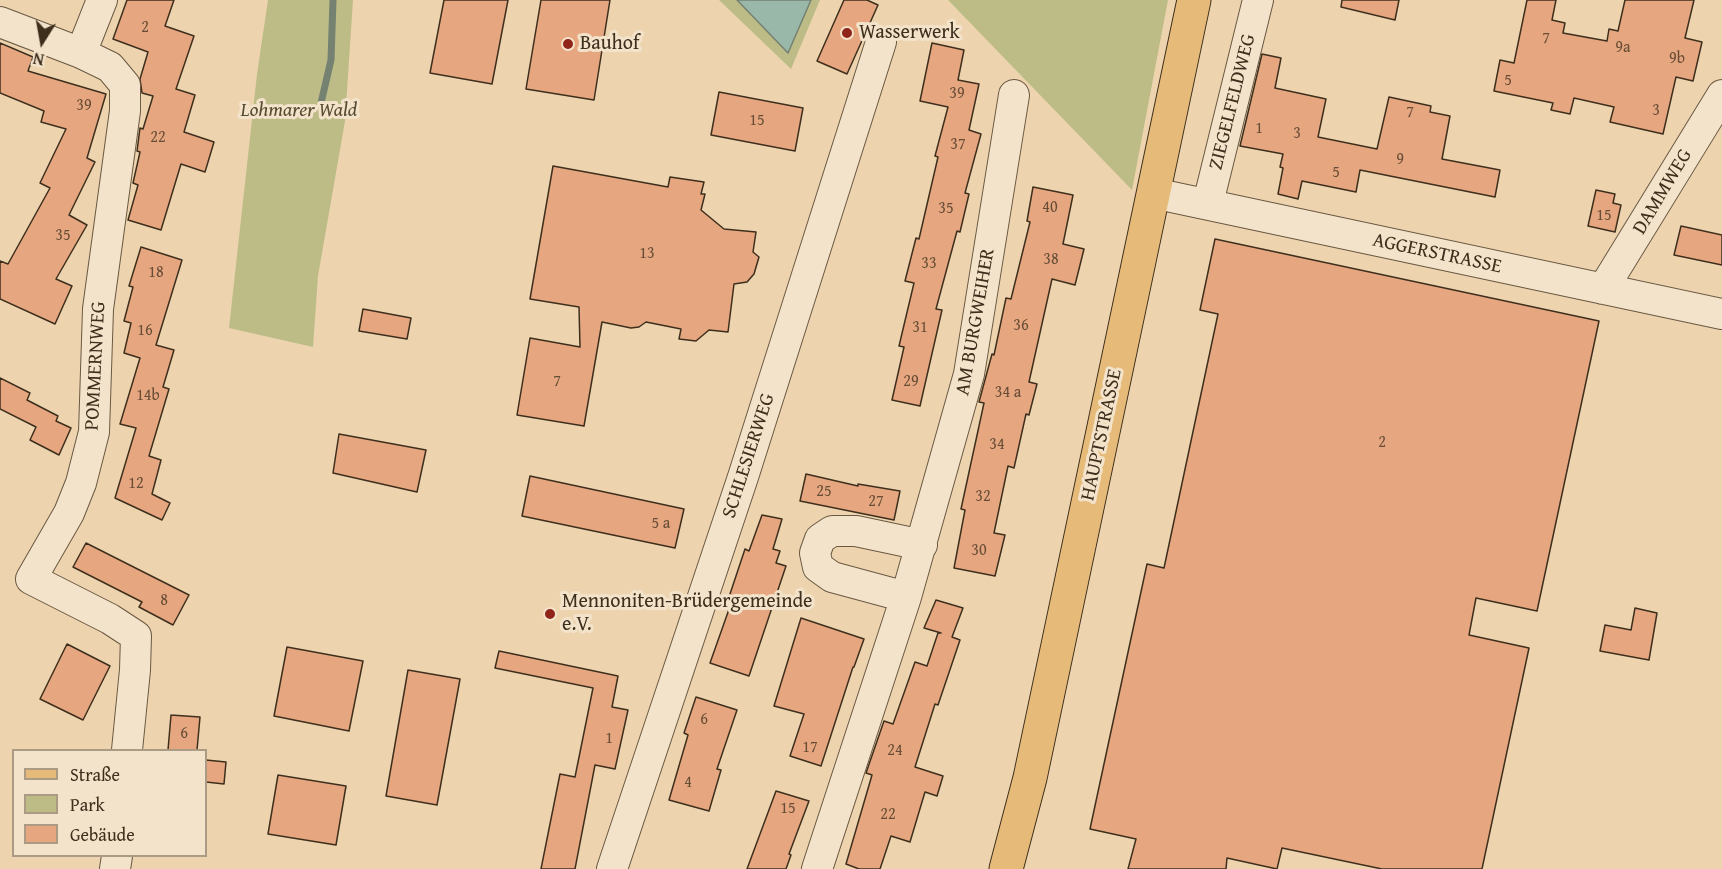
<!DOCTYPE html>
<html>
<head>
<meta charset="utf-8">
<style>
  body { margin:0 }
  #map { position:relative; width:1722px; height:869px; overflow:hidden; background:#edd4af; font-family:"Gentium Book Plus",serif }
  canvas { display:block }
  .legend { position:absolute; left:12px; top:749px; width:195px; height:108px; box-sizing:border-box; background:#f3e3cb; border:2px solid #ab9b85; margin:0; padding:8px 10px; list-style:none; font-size:18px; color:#3e2f1d }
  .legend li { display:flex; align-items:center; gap:12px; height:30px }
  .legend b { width:30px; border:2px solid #ab9b85 }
  .north { position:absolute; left:12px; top:12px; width:60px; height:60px; -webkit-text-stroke:4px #f3e3cb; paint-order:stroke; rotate:191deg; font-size:16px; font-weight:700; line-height:24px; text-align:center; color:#3e2f1d }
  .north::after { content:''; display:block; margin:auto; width:21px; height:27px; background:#3e2f1d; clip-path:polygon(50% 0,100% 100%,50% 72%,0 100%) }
</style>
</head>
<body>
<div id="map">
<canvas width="1722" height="869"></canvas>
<ul class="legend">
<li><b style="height:8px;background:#e6ba78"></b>Straße</li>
<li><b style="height:16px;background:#bdbc87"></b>Park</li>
<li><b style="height:16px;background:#e6a780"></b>Gebäude</li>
</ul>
<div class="north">N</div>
</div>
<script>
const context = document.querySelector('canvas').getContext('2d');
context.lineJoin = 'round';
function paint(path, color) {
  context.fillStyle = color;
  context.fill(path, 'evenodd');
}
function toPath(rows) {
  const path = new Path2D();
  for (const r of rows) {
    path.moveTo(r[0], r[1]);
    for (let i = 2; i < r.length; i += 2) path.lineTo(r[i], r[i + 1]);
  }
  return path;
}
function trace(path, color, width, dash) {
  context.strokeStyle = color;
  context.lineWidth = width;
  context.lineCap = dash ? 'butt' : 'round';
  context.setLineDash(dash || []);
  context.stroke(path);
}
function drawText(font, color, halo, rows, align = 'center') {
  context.font = font + ' "Gentium Book Plus",serif';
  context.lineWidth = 6;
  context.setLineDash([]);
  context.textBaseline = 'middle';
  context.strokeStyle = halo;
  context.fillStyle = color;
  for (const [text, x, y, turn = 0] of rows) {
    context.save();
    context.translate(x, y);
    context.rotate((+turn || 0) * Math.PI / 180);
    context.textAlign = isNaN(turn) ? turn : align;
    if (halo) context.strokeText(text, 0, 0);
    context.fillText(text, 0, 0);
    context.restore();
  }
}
paint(toPath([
  [268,0,353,0,345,121,318,276,313,347,229,328,257,74],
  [719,0,737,0,788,53,811,0,820,0,791,69],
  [948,0,1168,0,1132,190]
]), '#bdbc87');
const water = toPath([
  [737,0,811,0,788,53,737,0]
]);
paint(water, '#99b8a9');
trace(water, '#758171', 1.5);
trace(toPath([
  [321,103,331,60,333,0]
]), '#758171', 7);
const building = toPath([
  [127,0,174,0,165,26,194,36,176,89,195,95,184,132,214,142,205,172,181,164,161,230,128,220,138,185,133,183,140,152,137,151,140,128,143,129,153,96,142,93,140,79,148,52,113,39,127,0],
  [444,0,508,0,492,84,430,73,444,0],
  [541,0,610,0,594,100,526,89,541,0],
  [844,0,867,0,878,5,847,74,817,61,844,0],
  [1342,0,1399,0,1395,20,1341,7,1342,0],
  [1527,0,1556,0,1552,20,1565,23,1563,33,1607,41,1609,29,1618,31,1625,0,1694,0,1685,38,1702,42,1693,81,1676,77,1663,134,1610,122,1614,107,1574,98,1570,114,1551,110,1553,103,1494,91,1500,60,1514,63,1527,0],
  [0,43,33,57,28,71,106,94,87,158,95,162,69,215,87,225,56,279,72,286,55,324,0,299,0,261,8,264,50,188,40,183,66,129,41,122,44,111,0,93,0,43],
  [932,43,964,50,958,80,979,84,969,130,981,134,965,193,969,194,960,232,957,231,936,309,942,310,920,406,892,400,904,347,899,346,914,283,905,281,916,238,919,239,938,157,935,156,948,107,920,101,932,43],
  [1262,54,1281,58,1275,88,1326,99,1318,137,1377,149,1389,97,1431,106,1430,112,1450,116,1442,159,1500,170,1495,197,1360,170,1356,192,1302,181,1298,199,1278,194,1283,168,1280,167,1283,154,1240,146,1262,54],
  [719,92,803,108,795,151,711,135,719,92],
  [553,166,668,187,670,177,704,182,701,194,705,194,701,210,724,229,756,232,753,252,759,257,754,274,747,282,734,284,728,332,709,330,696,341,679,339,681,329,646,322,639,327,631,328,602,322,584,426,517,415,530,338,580,347,579,307,530,299,553,166],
  [1033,187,1073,195,1063,244,1084,249,1075,285,1052,279,1029,382,1037,384,1029,415,1026,414,1014,468,1008,466,994,533,1005,535,995,576,954,568,965,510,961,509,984,403,979,402,992,354,994,355,1006,298,1011,299,1030,222,1027,221,1033,187],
  [1596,190,1615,194,1613,203,1621,205,1615,232,1588,226,1596,190],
  [1681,226,1722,235,1722,265,1674,255,1681,226],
  [1215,239,1599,321,1537,611,1476,598,1469,635,1529,648,1482,869,1382,869,1282,848,1277,869,1227,858,1226,869,1128,869,1136,839,1090,829,1147,564,1164,568,1218,314,1200,310,1215,239],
  [141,247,182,260,156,345,174,350,163,387,169,389,149,456,161,460,152,494,170,503,162,520,115,498,136,428,120,424,140,358,124,353,131,323,124,321,133,287,129,286,141,247],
  [363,309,411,318,407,339,359,331,363,309],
  [0,378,30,393,27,400,58,416,56,421,71,428,59,455,30,440,36,427,0,409,0,378],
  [339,434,426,450,417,492,333,473,339,434],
  [806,474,858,486,858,484,900,491,894,520,800,501,806,474],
  [530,476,684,509,675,548,522,516,530,476],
  [762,515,782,519,773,549,780,551,776,563,786,566,749,676,710,663,733,598,729,597,745,549,749,551,762,515],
  [86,543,189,595,173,625,139,607,142,602,73,567,86,543],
  [936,600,963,608,952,637,960,640,938,705,935,704,915,767,943,776,937,796,925,792,910,842,891,836,880,869,859,869,846,864,872,775,866,773,884,721,893,724,915,662,927,666,938,633,941,633,924,628,936,600],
  [1635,608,1657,613,1649,660,1600,651,1605,625,1631,630,1635,608],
  [801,618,864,639,854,667,853,667,821,766,790,756,804,714,774,706,801,618],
  [67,644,110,666,83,720,40,699,67,644],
  [287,647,363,661,349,731,274,716,287,647],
  [499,651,618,676,612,707,628,710,615,769,595,765,575,869,541,869,560,774,575,777,593,688,495,668,499,651],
  [408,670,460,679,437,805,386,796,408,670],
  [696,697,737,710,717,769,721,770,709,811,669,800,688,735,684,733,696,697],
  [171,715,200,717,197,750,168,750,171,715],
  [206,760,226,762,224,784,206,782,206,760],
  [278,775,346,786,336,845,268,834,278,775],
  [776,791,809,801,789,854,791,855,786,869,747,869,776,791]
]);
paint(building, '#e6a780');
trace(building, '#3e2f1d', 1.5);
const minor = toPath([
  [0,22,81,53,110,67,125,85,125,111,98,309,94,432,81,483,69,513,31,579,110,619,136,636,135,670,127,750],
  [81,53,102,0],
  [1153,193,1722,314],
  [1208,203,1258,0],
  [1603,289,1722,95],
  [906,597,832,577,818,567,815,553,820,539,832,531,856,531,922,545],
  [115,869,117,856],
  [612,869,743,477,881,42],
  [817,869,906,597,969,374,1014,95]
]);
const major = toPath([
  [1006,869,1030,778,1194,0]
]);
trace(minor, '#6a5842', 32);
trace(major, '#3e2f1d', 35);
trace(minor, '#f3e3cb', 30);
trace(major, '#e6ba78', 33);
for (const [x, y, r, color] of [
  [847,33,6,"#8f2418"],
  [568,44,6,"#8f2418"],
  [550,614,6,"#8f2418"]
]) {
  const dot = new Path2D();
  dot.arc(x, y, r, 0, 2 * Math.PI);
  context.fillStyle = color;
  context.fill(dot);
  trace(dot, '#f3e3cb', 2);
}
drawText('16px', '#684d36', null, [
  ["2",145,28],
  ["7",1546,39],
  ["9a",1623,48],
  ["9b",1677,59],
  ["5",1508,81],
  ["39",957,94],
  ["39",84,106],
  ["3",1656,111],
  ["7",1410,113],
  ["15",757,121],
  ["1",1259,129],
  ["3",1297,134],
  ["22",158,138],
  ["37",958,145],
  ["9",1400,160],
  ["5",1336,173],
  ["40",1050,208],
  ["35",946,209],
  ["15",1604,216],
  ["35",63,236],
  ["13",647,254],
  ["38",1051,260],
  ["33",929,264],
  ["18",156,273],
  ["36",1021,326],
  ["31",920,328],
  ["16",145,331],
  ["7",557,382],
  ["29",911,382],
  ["34 a",1008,393],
  ["14b",148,396],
  ["2",1382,443],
  ["34",997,445],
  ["12",136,484],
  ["25",824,492],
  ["32",983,497],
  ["27",876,502],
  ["5 a",661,524],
  ["30",979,551],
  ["8",164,601],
  ["6",704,720],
  ["6",184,734],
  ["1",609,739],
  ["17",810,748],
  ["24",895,751],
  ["4",688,783],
  ["15",788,809],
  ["22",888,815]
]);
drawText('20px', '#3e2f1d', '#f3e3cb', [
  ["Wasserwerk",859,33],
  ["Bauhof",580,44],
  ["Mennoniten-Brüdergemeinde",562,602],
  ["e.V.",562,625]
], 'left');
drawText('20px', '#3e2f1d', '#f3e3cb', [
  ["ZIEGELFELDWEG",1233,102,-76],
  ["DAMMWEG",1663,192,-59],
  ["AGGERSTRASSE",1437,254,12],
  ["AM BURGWEIHER",976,322,-80],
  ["POMMERNWEG",96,366,-87],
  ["HAUPTSTRASSE",1102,435,-78],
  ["SCHLESIERWEG",749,456,-72]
]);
drawText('italic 20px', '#574b32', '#f3e3cb', [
  ["Lohmarer Wald",299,111]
]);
</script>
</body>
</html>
